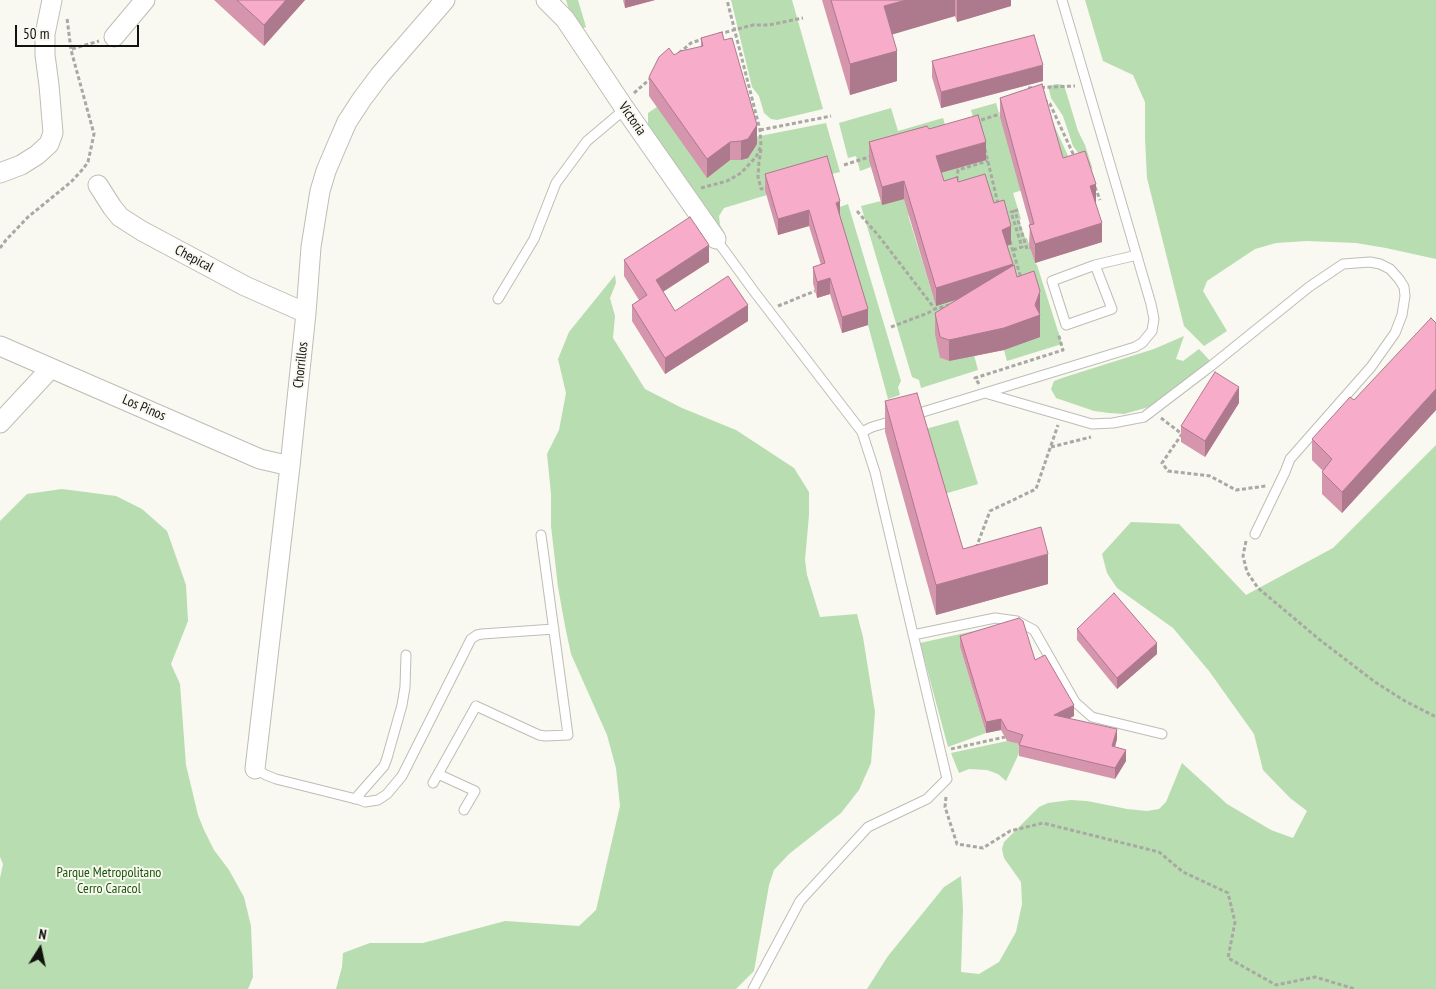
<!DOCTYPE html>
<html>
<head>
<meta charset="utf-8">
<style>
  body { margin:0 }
  #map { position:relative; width:1436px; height:989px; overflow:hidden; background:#f9f8f1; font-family:"PT Sans Narrow",sans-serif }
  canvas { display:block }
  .north { position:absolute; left:15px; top:924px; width:50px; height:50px; -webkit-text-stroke:4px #f9f8f1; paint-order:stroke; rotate:10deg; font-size:14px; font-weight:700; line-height:20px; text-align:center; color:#12120f }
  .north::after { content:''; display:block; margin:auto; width:18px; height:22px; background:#12120f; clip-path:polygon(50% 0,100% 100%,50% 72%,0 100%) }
  .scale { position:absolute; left:15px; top:25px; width:124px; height:22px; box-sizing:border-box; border:2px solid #12120f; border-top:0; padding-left:6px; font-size:15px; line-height:18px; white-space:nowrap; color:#12120f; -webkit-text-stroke:4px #f9f8f1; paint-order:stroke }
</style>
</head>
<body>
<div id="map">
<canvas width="1436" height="989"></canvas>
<div class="north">N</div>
<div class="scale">50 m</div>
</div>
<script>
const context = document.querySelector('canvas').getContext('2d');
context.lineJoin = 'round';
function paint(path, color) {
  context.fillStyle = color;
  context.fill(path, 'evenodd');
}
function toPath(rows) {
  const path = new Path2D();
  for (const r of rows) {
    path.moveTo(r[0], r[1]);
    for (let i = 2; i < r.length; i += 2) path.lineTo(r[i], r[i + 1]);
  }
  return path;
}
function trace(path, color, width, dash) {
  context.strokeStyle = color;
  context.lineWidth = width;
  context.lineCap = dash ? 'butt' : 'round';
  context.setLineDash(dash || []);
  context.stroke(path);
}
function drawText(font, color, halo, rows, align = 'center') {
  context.font = font + ' "PT Sans Narrow",sans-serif';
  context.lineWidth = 4;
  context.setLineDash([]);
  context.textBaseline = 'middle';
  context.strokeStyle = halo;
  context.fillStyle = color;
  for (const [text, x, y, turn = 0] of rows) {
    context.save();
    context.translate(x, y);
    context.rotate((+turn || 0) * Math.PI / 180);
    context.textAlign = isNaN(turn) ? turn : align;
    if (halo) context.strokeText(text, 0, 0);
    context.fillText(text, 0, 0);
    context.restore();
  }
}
paint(toPath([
  [566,0,578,0,586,27,581,29,569,10],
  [731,0,792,0,823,109,777,120,771,119,764,113,759,96,752,87],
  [1085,0,1436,0,1436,259,1386,248,1356,243,1307,241,1276,243,1255,249,1207,281,1203,291,1227,331,1204,346,1184,326,1147,178,1145,138,1145,102,1133,75,1103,61],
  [1057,84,1064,85,1078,131,1085,145,1093,170,1079,154,1073,146,1063,116,1051,98,1048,86],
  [996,103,1000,117,1048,112,1069,158,1082,172,1013,193,1021,219,1019,220,1025,238,1027,238,1035,263,1037,265,1062,344,1007,361,1004,350,1040,336,908,215,936,305,966,297,940,358,949,361,974,355,978,370,921,388,919,380,912,377,861,206,881,201,869,160,871,167,860,171,856,156,848,158,839,123,891,108,898,131,943,118,950,141,986,160,971,110],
  [657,107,719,155,757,145,755,137,826,123,840,172,766,190,767,195,724,208,719,216,720,225,726,235,686,190,648,124,648,113],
  [848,204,901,381,898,387,900,395,888,399,868,325,836,219,837,208],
  [615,275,616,283,610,298,615,316,613,338,645,389,682,408,736,430,794,468,809,492,809,515,805,560,807,575,820,617,857,614,863,637,875,712,871,763,859,790,841,813,789,854,774,870,769,885,754,971,736,989,336,989,342,967,343,953,370,943,423,943,505,921,579,926,596,910,620,806,616,768,607,735,571,654,565,626,558,587,551,526,551,494,547,454,559,430,566,393,558,359,569,332],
  [1184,336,1176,359,1183,361,1199,349,1213,364,1171,396,1149,407,1124,414,1109,413,1094,411,1056,398,1051,389,1054,381,1065,377,1154,349],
  [958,420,978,484,941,495,922,430],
  [1436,445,1436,989,867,989,888,956,944,887,961,876,963,909,961,972,979,974,999,962,1016,932,1022,904,1021,882,1004,858,1002,849,1004,842,1039,807,1048,803,1071,800,1087,801,1127,809,1147,811,1159,809,1166,802,1182,763,1227,804,1271,830,1293,838,1307,811,1290,798,1263,770,1254,734,1209,671,1173,628,1117,588,1107,573,1102,554,1131,522,1179,524,1246,595,1333,548],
  [62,489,116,496,142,509,167,531,186,585,188,621,171,664,180,684,186,765,198,815,204,830,214,850,229,870,244,897,251,926,253,977,248,989,0,989,0,878,3,864,0,857,0,521,27,494],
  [1010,623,960,647,986,733,948,747,920,643],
  [1007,741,1023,745,1006,781,998,774,987,770,969,769,959,773,951,753]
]), '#b8ddb0');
const service = toPath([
  [716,239,753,290,862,432,875,472,947,779,927,799,868,827,800,901,753,989],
  [1095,265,1112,309,1066,325,1052,281,1095,265,1137,255],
  [498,299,534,239,556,183,587,141,625,109],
  [985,393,1092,424,1113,423,1144,417,1211,366,1309,287,1343,264,1370,262,1380,264,1390,269,1399,279,1404,287,1405,296,1402,315,1395,333,1371,367,1290,459,1285,472,1255,534],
  [913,415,1135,347,1142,343,1152,331,1154,319,1151,304,1062,0],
  [862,432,872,427,896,420],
  [913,635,995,618,1017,621,1034,630,1075,702,1092,717,1162,734],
  [255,769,266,775,276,779,360,800,365,802,378,800,387,794,402,776,471,639,477,635,482,634,554,629],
  [438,774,475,791,464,810],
  [433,783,476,706,539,735,545,736,568,735,541,535],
  [355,799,384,766,387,758,402,705,405,687,406,655]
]);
const minor = toPath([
  [546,0,565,19,625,109,716,239],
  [114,37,145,0],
  [0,173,21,165,37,155,49,144,53,133,49,85,45,55,45,34,52,0],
  [98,185,112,207,120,217,142,231,245,286,306,313],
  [0,346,260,459,290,466],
  [0,423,51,368],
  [255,769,290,466,306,313,311,247,320,191,326,171,337,145,347,122,362,99,380,75,445,0]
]);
trace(service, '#bebdb6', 11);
trace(minor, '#bebdb6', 21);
trace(toPath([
  [719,34,753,25,769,25,803,18],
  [72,49,99,41],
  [679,53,691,43,703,39],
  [1028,88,1075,86],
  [634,93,650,79],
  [1044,100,1050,104,1075,158],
  [975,122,1003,113],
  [760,130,831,116],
  [761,149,759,162,758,177,761,189,769,186],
  [985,149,998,204],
  [844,165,872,156],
  [957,180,958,170,988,161],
  [1095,187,1100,200],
  [701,188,727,181,741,173,756,157,761,146,760,130,727,0],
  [1018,210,1015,211,1027,249,1030,248],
  [857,211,878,235,935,309,949,305],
  [1010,241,1021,278],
  [0,248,6,240,28,217,71,182,83,169,88,162,94,134,71,50,67,18],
  [1013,250,1022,247,1011,212,1015,211],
  [778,306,815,291],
  [891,327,928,313,935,309],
  [979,384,975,378,1063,350,1058,333],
  [1161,418,1182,434,1162,463,1168,471,1210,476,1236,490,1266,486],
  [1051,447,1091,437],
  [1246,541,1243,556,1247,572,1258,588,1320,640,1375,682,1405,701,1436,717],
  [976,548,990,511,1036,489,1058,425],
  [951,749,1005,737],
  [946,797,945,807,957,844,983,848,1010,831,1043,823,1159,852,1183,872,1228,893,1235,922,1228,958,1276,985,1315,977,1355,989]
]), '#a9a8a3', 3, [4, 2.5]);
trace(service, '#fff', 9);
trace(minor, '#fff', 19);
paint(toPath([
  [214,0,305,0,264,46],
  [623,0,655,0,625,8],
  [822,0,1011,0,1011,6,957,22,955,16,892,34,897,81,850,95],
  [701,38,757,144,748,158,741,160,730,160,707,178,649,96,649,77,701,46],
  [932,61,1043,81,941,108,932,77],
  [1000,98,1063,158,1096,204,1102,242,1035,263,1029,245,1030,225,1000,117],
  [929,129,986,160,941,173,944,181,958,182,994,203,1011,244,1007,246,1013,265,1017,277,1040,312,1040,337,1004,350,949,361,940,358,935,334,935,313,956,300,936,306,904,199,882,205,869,160,869,142],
  [765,174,840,216,868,325,842,333,830,294,817,298,813,283,813,267,821,265,809,226,778,235,765,190],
  [624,260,709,262,663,292,675,311,748,321,665,374,632,321,632,305,639,300,624,276],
  [1436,323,1436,410,1342,513,1322,494,1322,472,1323,471,1312,460,1312,439],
  [885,401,963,549,1048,584,936,615,885,432],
  [1239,403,1205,457,1181,442,1181,426],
  [1077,629,1157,654,1117,689,1077,640],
  [960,636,1035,660,1074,716,1069,718,1117,739,1115,747,1126,761,1115,779,1019,756,1019,744,1007,741,1001,730,986,733,960,647]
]), '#d495ad');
paint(toPath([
  [286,0,305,0,264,46,264,25],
  [625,0,655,0,625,8],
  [906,0,955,0,955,16,884,37,884,6],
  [957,0,1011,0,1011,6,957,22],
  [897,51,897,81,850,95,850,64],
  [1043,65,1043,81,941,108,941,92],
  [757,125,757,144,748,158,741,160,741,141],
  [730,142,730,160,707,178,707,159],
  [986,142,986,160,936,174,936,156],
  [904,181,904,199,882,205,882,187],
  [1096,184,1096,204,1090,205,1090,186],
  [840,201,840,218,836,203],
  [809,210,809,226,778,235,778,219],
  [1102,223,1102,242,1035,263,1035,244],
  [1011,226,1011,244,1002,248,1002,230],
  [709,245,709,262,656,296,656,280],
  [1013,264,1013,282,936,306,936,288],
  [830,278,830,294,817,298,817,282],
  [1040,291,1040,312,1038,316,1040,315,1040,337,1004,350,949,361,949,340,1035,305],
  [748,305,748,321,665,374,665,358],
  [868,309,868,325,842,333,842,317],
  [1239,387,1239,403,1205,457,1205,441],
  [1436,389,1436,410,1342,513,1342,492],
  [1048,554,1048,584,936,615,936,585],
  [1157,643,1157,654,1117,689,1117,678],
  [1074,705,1074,716,1054,726,1054,715],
  [1001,719,1001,730,986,733,986,722],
  [1117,729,1117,739,1112,757,1112,746],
  [1126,750,1126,761,1115,779,1115,768]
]), '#ad798d');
const building = toPath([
  [237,0,286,0,264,25,237,0],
  [831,0,906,0,884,6,897,51,850,64,831,0],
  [722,32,724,40,732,38,757,125,748,139,741,141,730,142,707,159,649,77,659,57,669,48,674,55,681,51,703,46,701,38,722,32],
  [1034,35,1043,65,941,92,932,61,1034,35],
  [1042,84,1063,158,1085,151,1096,184,1090,186,1102,223,1035,244,1029,225,1034,224,1000,98,1042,84],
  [978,115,986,142,936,156,944,181,957,177,958,182,985,174,994,203,1004,200,1011,226,1002,230,1013,264,936,288,904,181,882,187,869,142,927,126,929,129,978,115],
  [827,156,840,201,836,203,868,309,842,317,830,278,817,282,813,267,825,263,809,210,778,219,765,174,827,156],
  [690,217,709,245,656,280,675,311,728,276,748,305,665,358,632,305,647,295,624,260,690,217],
  [1014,265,1017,277,1034,271,1040,291,1035,305,1040,315,1004,328,949,340,940,337,935,313,1014,265],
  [1431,318,1436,323,1436,389,1342,492,1322,472,1332,459,1312,439,1350,397,1354,400,1431,318],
  [1215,372,1239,387,1205,441,1181,426,1215,372],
  [917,393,963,549,1041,527,1048,554,936,585,885,401,917,393],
  [1114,593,1157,643,1117,678,1077,629,1114,593],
  [1019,618,1023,621,1035,660,1045,655,1074,705,1054,715,1117,729,1112,746,1126,750,1115,768,1019,745,1023,735,1007,730,1001,719,986,722,960,636,1019,618]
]);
paint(building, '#f7adc9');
trace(building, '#ad798d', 1);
drawText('14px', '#12120f', '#f9f8f1', [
  ["Victoria",632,119,55],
  ["Chepical",194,259,28],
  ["Chorrillos",301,365,-84],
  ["Los Pinos",144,408,23]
]);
drawText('14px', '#1a5708', '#f9f8f1', [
  ["Parque Metropolitano",109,873],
  ["Cerro Caracol",109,889]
]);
</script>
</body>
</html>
